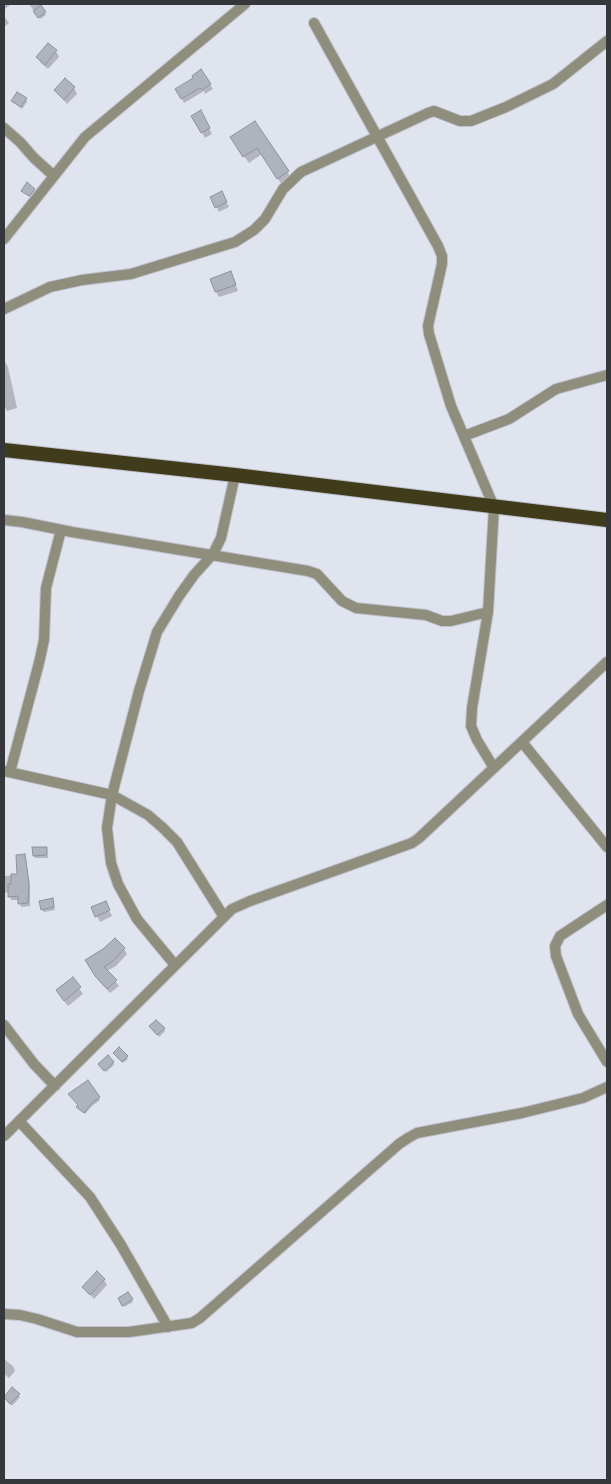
<!DOCTYPE html>
<html>
<head>
<meta charset="utf-8">
<style>
  body { margin:0 }
  #map { position:relative; width:611px; height:1484px; overflow:hidden; background:#e0e4ef; font-family:Overpass,sans-serif }
  canvas { display:block }
  .frame { position:absolute; inset:0; border:5px solid #35373b; pointer-events:none }
</style>
</head>
<body>
<div id="map">
<canvas width="611" height="1484"></canvas>
<div class="frame"></div>
</div>
<script>
const context = document.querySelector('canvas').getContext('2d');
context.lineJoin = 'round';
function paint(path, color) {
  context.fillStyle = color;
  context.fill(path, 'evenodd');
}
function toPath(rows) {
  const path = new Path2D();
  for (const r of rows) {
    path.moveTo(r[0], r[1]);
    for (let i = 2; i < r.length; i += 2) path.lineTo(r[i], r[i + 1]);
  }
  return path;
}
function trace(path, color, width, dash) {
  context.strokeStyle = color;
  context.lineWidth = width;
  context.lineCap = dash ? 'butt' : 'round';
  context.setLineDash(dash || []);
  context.stroke(path);
}
paint(toPath([
  [4,4,11,4,4,10],
  [29,4,39,4,46,15,40,19],
  [4,16,9,23,4,27],
  [56,51,59,57,48,69,41,63,38,58],
  [201,71,213,89,205,94,204,91,184,103,177,89,195,78],
  [65,80,74,88,77,94,67,104,55,90],
  [26,99,27,102,22,109,12,101],
  [201,112,212,134,205,138,193,116],
  [255,122,292,179,282,185,262,154,249,163,236,145],
  [34,190,36,192,31,198,22,191],
  [221,193,229,207,219,212,212,198],
  [233,278,238,291,219,297,216,292],
  [4,360,8,367,17,408,7,411,4,406],
  [46,848,48,858,35,858,34,856],
  [24,855,26,859,30,887,30,906,21,907,19,900,11,900,9,892,4,893,4,876,19,875],
  [53,902,55,910,44,912,42,910],
  [93,908,108,908,112,916,100,922],
  [124,949,127,954,116,966,107,971,119,986,110,993,99,981,86,961],
  [73,979,83,994,68,1006,60,996],
  [150,1027,164,1028,165,1031,159,1037],
  [116,1055,127,1057,128,1059,123,1063],
  [113,1062,114,1065,106,1072,101,1066],
  [88,1082,100,1100,92,1106,85,1114,78,1108],
  [104,1280,107,1285,94,1299,83,1287],
  [128,1294,133,1302,124,1307,119,1298],
  [4,1359,13,1366,15,1371,9,1378,4,1374],
  [12,1389,20,1397,12,1406,4,1398]
]), '#0003');
const building = toPath([
  [41,5,46,12,38,18,33,11,41,5],
  [48,43,57,50,45,65,36,57,48,43],
  [201,69,211,84,202,90,200,88,181,99,175,89,193,78,192,76,201,69],
  [65,78,75,87,64,100,54,90,65,78],
  [17,92,27,98,21,107,11,101,17,92],
  [201,110,210,128,201,133,191,116,201,110],
  [255,121,289,171,277,179,257,148,243,157,230,137,255,121],
  [27,182,35,189,29,196,21,191,27,182],
  [222,191,227,202,215,208,210,197,222,191],
  [231,271,236,285,215,292,210,279,231,271],
  [32,847,47,847,47,855,33,856,32,847],
  [25,854,29,883,28,903,18,904,18,896,8,897,8,884,11,884,11,874,17,874,16,855,25,854],
  [53,898,54,907,41,910,39,901,53,898],
  [106,901,110,910,95,917,91,907,106,901],
  [115,938,125,948,113,961,104,967,117,980,107,989,95,976,85,960,103,949,115,938],
  [73,977,81,987,64,1001,56,990,73,977],
  [156,1020,165,1028,157,1035,149,1026,156,1020],
  [119,1047,128,1056,122,1062,113,1053,119,1047],
  [108,1055,114,1062,104,1071,98,1064,108,1055],
  [88,1080,100,1097,91,1104,84,1113,76,1107,78,1105,68,1094,88,1080],
  [97,1271,105,1279,90,1295,82,1287,97,1271],
  [128,1292,133,1299,122,1306,118,1298,128,1292],
  [12,1387,20,1394,10,1404,4,1397,12,1387]
]);
paint(building, '#afb3be');
trace(building, '#8e929c', 1);
const minor = toPath([
  [314,23,438,246,442,256,442,264,428,326,429,334,451,406,494,507,488,612,472,708,471,726,477,740,494,768],
  [4,128,20,142,34,158,54,176],
  [4,239,85,137,245,4],
  [4,309,50,287,82,280,131,274,235,242,254,230,265,219,283,189,301,172,428,113,434,111,460,121,471,121,506,107,553,84,607,41],
  [464,436,509,419,556,389,607,375],
  [4,520,22,522,72,532,308,571,317,574,342,601,356,608,426,615,442,621,451,621,488,612],
  [522,742,607,847],
  [4,771,112,795,148,815,163,828,177,842,224,917],
  [10,772,39,663,44,640,46,588,61,530],
  [607,905,560,936,555,946,556,956,578,1014,607,1062],
  [175,965,137,919,118,884,111,863,107,828,112,795,139,691,157,632,179,596,194,575,213,554,221,538,235,475],
  [4,1025,34,1064,55,1086],
  [19,1121,90,1197,121,1245,168,1327],
  [4,1136,232,909,250,901,412,843,419,838,607,662],
  [4,1314,20,1315,37,1319,77,1332,129,1332,192,1323,200,1318,399,1144,408,1138,417,1133,522,1113,583,1098,607,1087]
]);
const trunk = toPath([
  [4,450,235,475,607,520]
]);
trace(minor, '#bec1cb', 12);
trace(trunk, '#bec1cb', 16);
trace(minor, '#8f8e7d', 10);
trace(trunk, '#403c1b', 14);
</script>
</body>
</html>
